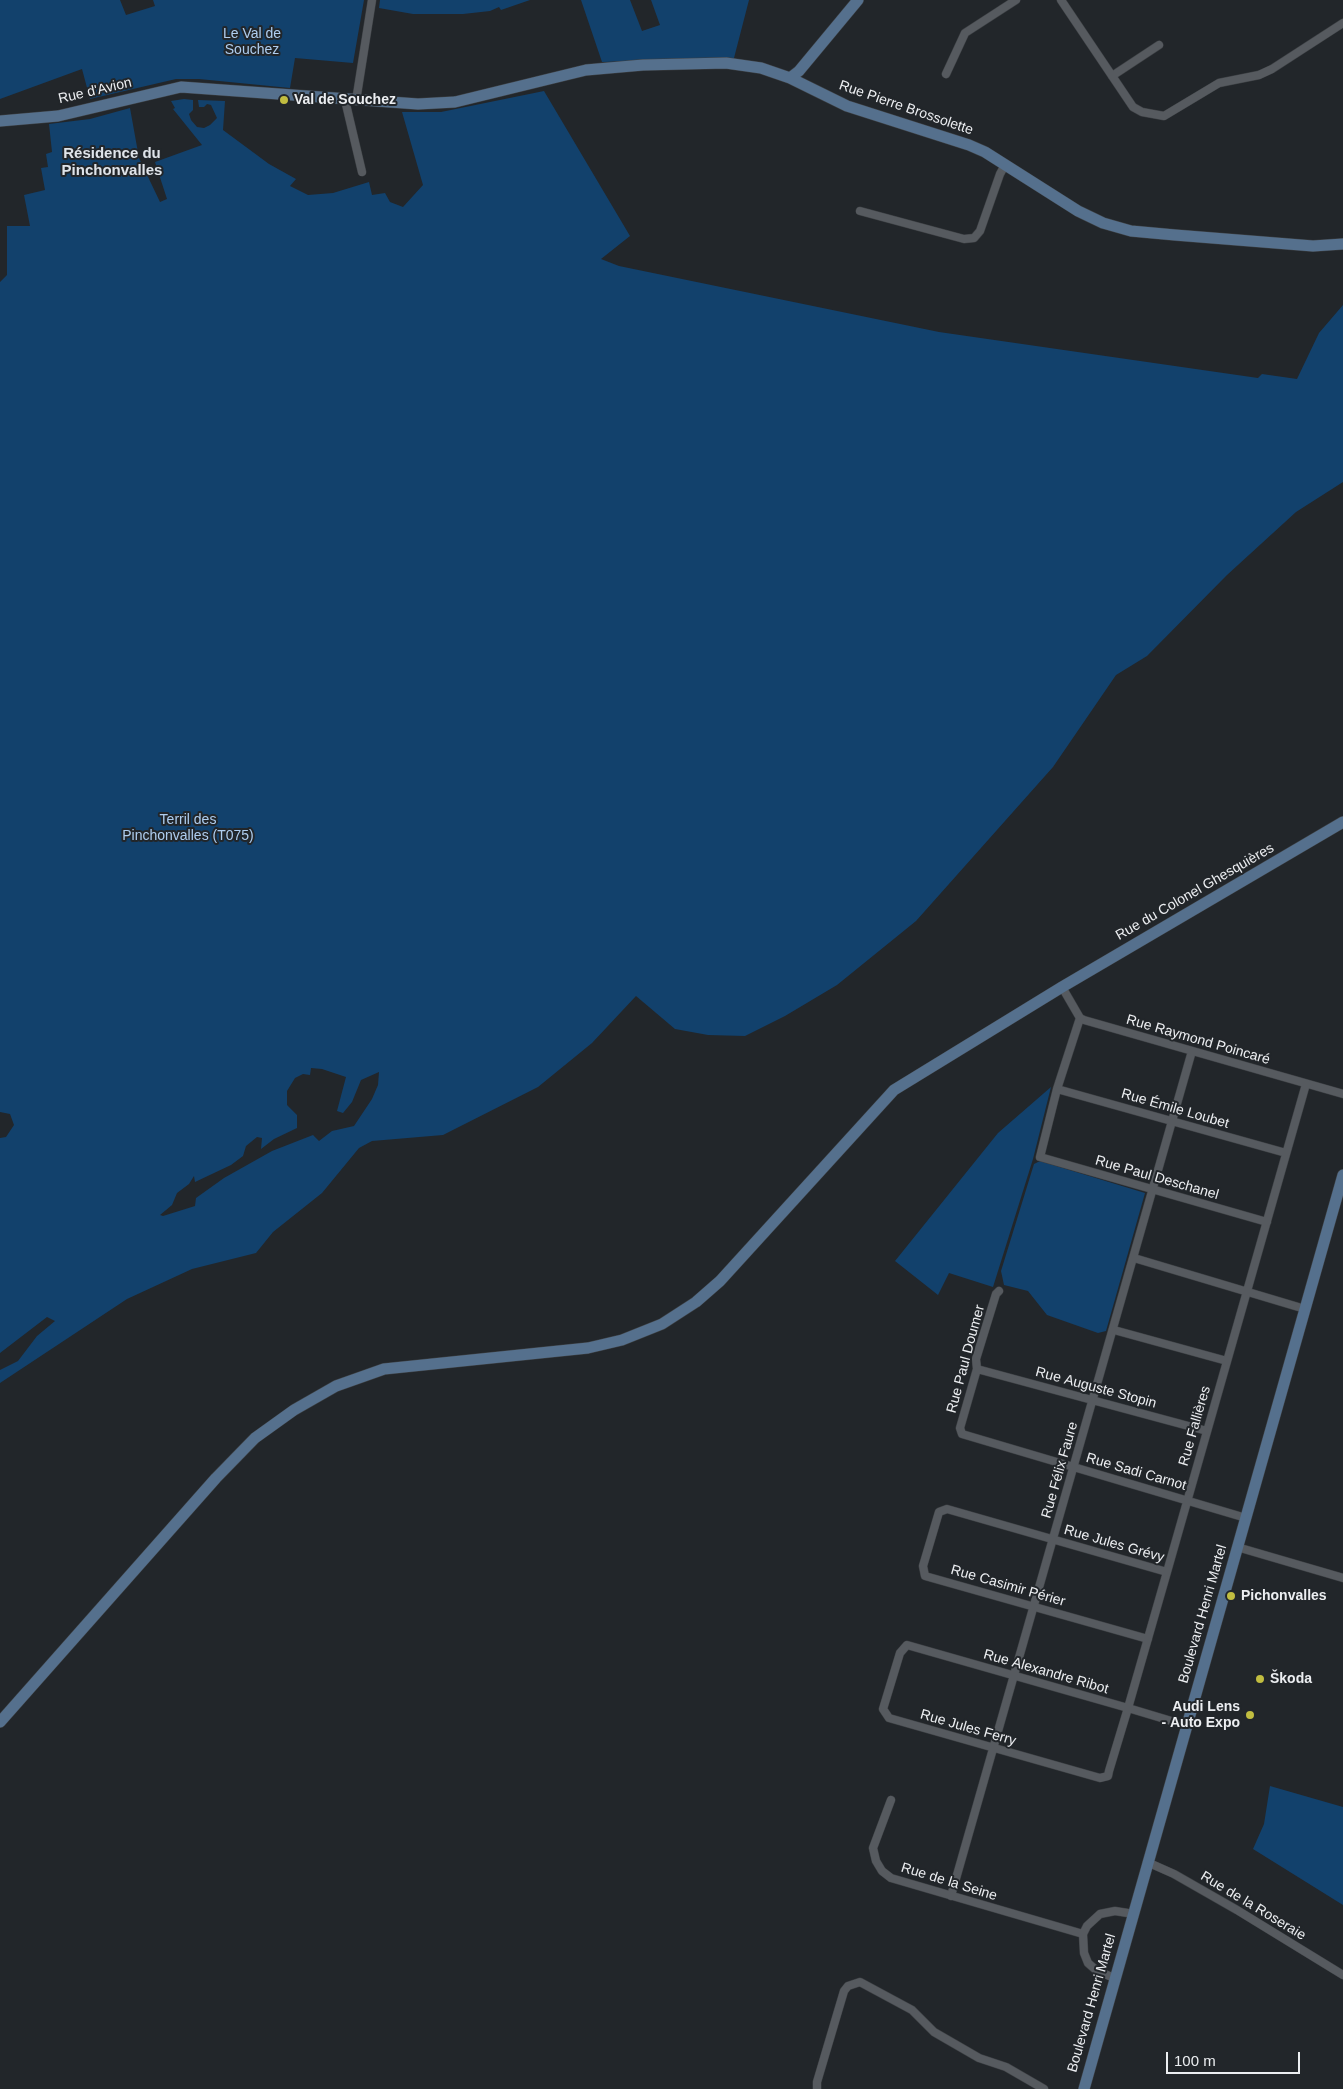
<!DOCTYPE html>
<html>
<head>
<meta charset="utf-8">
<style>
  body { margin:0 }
  #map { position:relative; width:1343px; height:2089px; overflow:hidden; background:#22262a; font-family:Helvetica,sans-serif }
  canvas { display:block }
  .scale { position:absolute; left:1166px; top:2052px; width:134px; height:22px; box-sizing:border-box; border:2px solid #eceef1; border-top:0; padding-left:6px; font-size:15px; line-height:18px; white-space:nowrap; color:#eceef1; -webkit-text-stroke:4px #22262a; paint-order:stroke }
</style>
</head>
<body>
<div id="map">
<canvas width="1343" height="2089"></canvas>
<div class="scale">100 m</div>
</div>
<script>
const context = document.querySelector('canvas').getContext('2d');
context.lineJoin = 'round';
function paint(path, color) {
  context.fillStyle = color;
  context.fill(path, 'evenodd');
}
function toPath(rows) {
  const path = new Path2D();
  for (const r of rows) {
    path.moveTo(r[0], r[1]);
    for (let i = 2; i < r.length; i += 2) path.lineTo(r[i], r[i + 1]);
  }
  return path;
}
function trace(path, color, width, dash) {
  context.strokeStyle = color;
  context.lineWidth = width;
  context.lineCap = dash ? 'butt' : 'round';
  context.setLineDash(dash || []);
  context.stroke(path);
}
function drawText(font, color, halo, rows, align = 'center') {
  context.font = font + ' Helvetica,sans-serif';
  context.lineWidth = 4;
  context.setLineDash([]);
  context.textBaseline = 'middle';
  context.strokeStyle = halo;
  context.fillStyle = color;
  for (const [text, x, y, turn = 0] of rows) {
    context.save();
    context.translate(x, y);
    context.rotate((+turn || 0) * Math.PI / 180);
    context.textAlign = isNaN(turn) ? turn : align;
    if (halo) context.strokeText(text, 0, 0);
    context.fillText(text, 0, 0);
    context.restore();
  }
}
paint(toPath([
  [0,0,120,0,126,15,155,6,153,0,364,0,353,63,295,58,290,88,199,79,176,79,90,99,82,69,0,99],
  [380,0,530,0,501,10,499,7,490,11,463,14,413,14,379,8],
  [581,0,630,0,642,31,660,25,651,0,749,0,734,58,602,62],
  [544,91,630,236,601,259,619,266,939,332,1258,378,1262,374,1297,379,1319,333,1343,305,1343,482,1296,512,1227,575,1147,656,1116,675,1053,767,916,921,837,985,785,1016,745,1036,708,1035,675,1029,636,996,592,1043,538,1087,443,1135,372,1141,359,1148,322,1193,273,1232,256,1253,192,1269,127,1299,0,1383,0,1370,18,1361,37,1336,55,1321,47,1317,0,1353,0,1138,6,1137,14,1125,10,1114,0,1112,0,282,7,275,7,226,30,226,24,195,45,190,41,168,48,167,46,154,52,152,49,124,90,119,130,108,139,158,160,202,167,199,155,162,202,145,173,109,175,108,171,101,184,99,193,100,193,110,189,114,191,120,197,127,204,128,210,125,217,118,211,105,207,104,204,107,199,107,198,100,225,101,223,130,269,164,296,179,290,186,308,195,333,193,369,182,372,195,385,193,390,202,403,207,423,185,402,112,441,112],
  [311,1068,322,1069,346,1077,337,1111,343,1113,352,1102,361,1080,379,1072,378,1085,372,1099,354,1126,332,1131,319,1141,313,1135,272,1151,224,1178,196,1198,195,1206,163,1216,160,1215,172,1205,177,1193,189,1184,194,1176,195,1182,231,1165,243,1156,246,1146,257,1137,262,1138,261,1149,274,1139,297,1128,297,1115,287,1105,287,1091,295,1078,303,1074,310,1075],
  [1051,1087,1033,1159,993,1287,949,1273,938,1295,895,1261,998,1133],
  [1040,1161,1145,1193,1106,1331,1098,1333,1047,1315,1028,1291,1004,1285,1001,1271,1034,1164],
  [1270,1786,1343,1807,1343,1905,1253,1849,1264,1824]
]), '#12416c');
const street = toPath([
  [1061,0,1133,107,1142,112,1164,116,1219,83,1259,75,1272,69,1343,23],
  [946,74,965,33,1016,0],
  [1112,76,1159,45],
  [345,100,362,172],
  [356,101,372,0],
  [860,211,964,239,974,238,980,231,1000,174,1005,165],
  [1062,987,1080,1018,1084,1020,1343,1094],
  [1080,1018,1057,1089,1040,1157,1267,1222],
  [1057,1089,1286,1153],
  [1134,1258,1305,1309],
  [999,1291,996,1294,976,1359,977,1369,960,1428,962,1434,1246,1518],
  [1114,1330,1227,1361],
  [977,1369,1207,1431],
  [1237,1547,1343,1578],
  [1148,1639,925,1576,923,1566,939,1512,947,1509,1167,1572],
  [1188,1726,1128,1708,907,1645,900,1653,883,1709,889,1718,1100,1778,1108,1776,1109,1771,1128,1708,1167,1572,1306,1084],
  [891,1800,873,1848,876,1861,882,1871,891,1878,1083,1934],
  [1147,1862,1174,1874,1237,1910,1343,1975],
  [951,1896,1192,1051],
  [1116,1979,1096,1970,1088,1963,1084,1953,1083,1934,1087,1926,1100,1914,1115,1911,1134,1914],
  [817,2089,817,2082,844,1991,848,1986,860,1982,912,2010,934,2032,979,2058,1006,2067,1044,2089]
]);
const secondary = toPath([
  [790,78,799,71,858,0],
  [0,121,58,116,181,87,418,104,455,102,586,70,643,65,726,63,761,68,790,78,847,106,969,145,985,152,1078,211,1103,223,1131,231,1175,235,1313,246,1343,244],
  [0,1722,216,1478,255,1438,294,1410,336,1386,384,1369,588,1348,622,1340,662,1324,696,1302,720,1281,894,1090,1062,987,1343,822],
  [1084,2089,1343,1175]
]);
trace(street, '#3d4044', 9);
trace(secondary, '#3d4044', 12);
trace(street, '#565a5f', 8);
trace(secondary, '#55708d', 11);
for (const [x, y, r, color] of [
  [284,100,5,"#c1bd40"],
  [1231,1596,5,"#c1bd40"],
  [1260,1679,5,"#c1bd40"],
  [1250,1715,5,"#c1bd40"]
]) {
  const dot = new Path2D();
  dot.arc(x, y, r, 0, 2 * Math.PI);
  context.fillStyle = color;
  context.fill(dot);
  trace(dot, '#22262a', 2);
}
drawText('14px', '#aecdef', '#22262a', [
  ["Le Val de",252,34],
  ["Souchez",252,50],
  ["Terril des",188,820],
  ["Pinchonvalles (T075)",188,836]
]);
drawText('14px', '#eceef1', '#22262a', [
  ["Rue d'Avion",95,91,-13],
  ["Rue Pierre Brossolette",906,108,19],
  ["Rue du Colonel Ghesquières",1195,892,-30],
  ["Rue Raymond Poincaré",1198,1040,16],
  ["Rue Émile Loubet",1175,1109,16],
  ["Rue Paul Deschanel",1157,1178,16],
  ["Rue Paul Doumer",966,1359,-75],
  ["Rue Auguste Stopin",1096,1388,15],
  ["Rue Fallières",1195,1426,-74],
  ["Rue Félix Faure",1060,1470,-74],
  ["Rue Sadi Carnot",1136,1472,16],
  ["Rue Jules Grévy",1114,1544,16],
  ["Rue Casimir Périer",1008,1586,16],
  ["Boulevard Henri Martel",1203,1614,-74],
  ["Rue Alexandre Ribot",1046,1672,16],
  ["Rue Jules Ferry",968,1728,16],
  ["Rue de la Seine",949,1882,17],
  ["Rue de la Roseraie",1253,1906,31],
  ["Boulevard Henri Martel",1092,2003,-74]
]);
drawText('bold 14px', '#eceef1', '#22262a', [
  ["Val de Souchez",294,100],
  ["Pichonvalles",1241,1596],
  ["Škoda",1270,1679],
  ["Audi Lens",1240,1707,"right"],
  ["- Auto Expo",1240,1723,"right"]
], 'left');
drawText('bold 15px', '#dfe4ea', '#22262a', [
  ["Résidence du",112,154],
  ["Pinchonvalles",112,171]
]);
</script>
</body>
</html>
